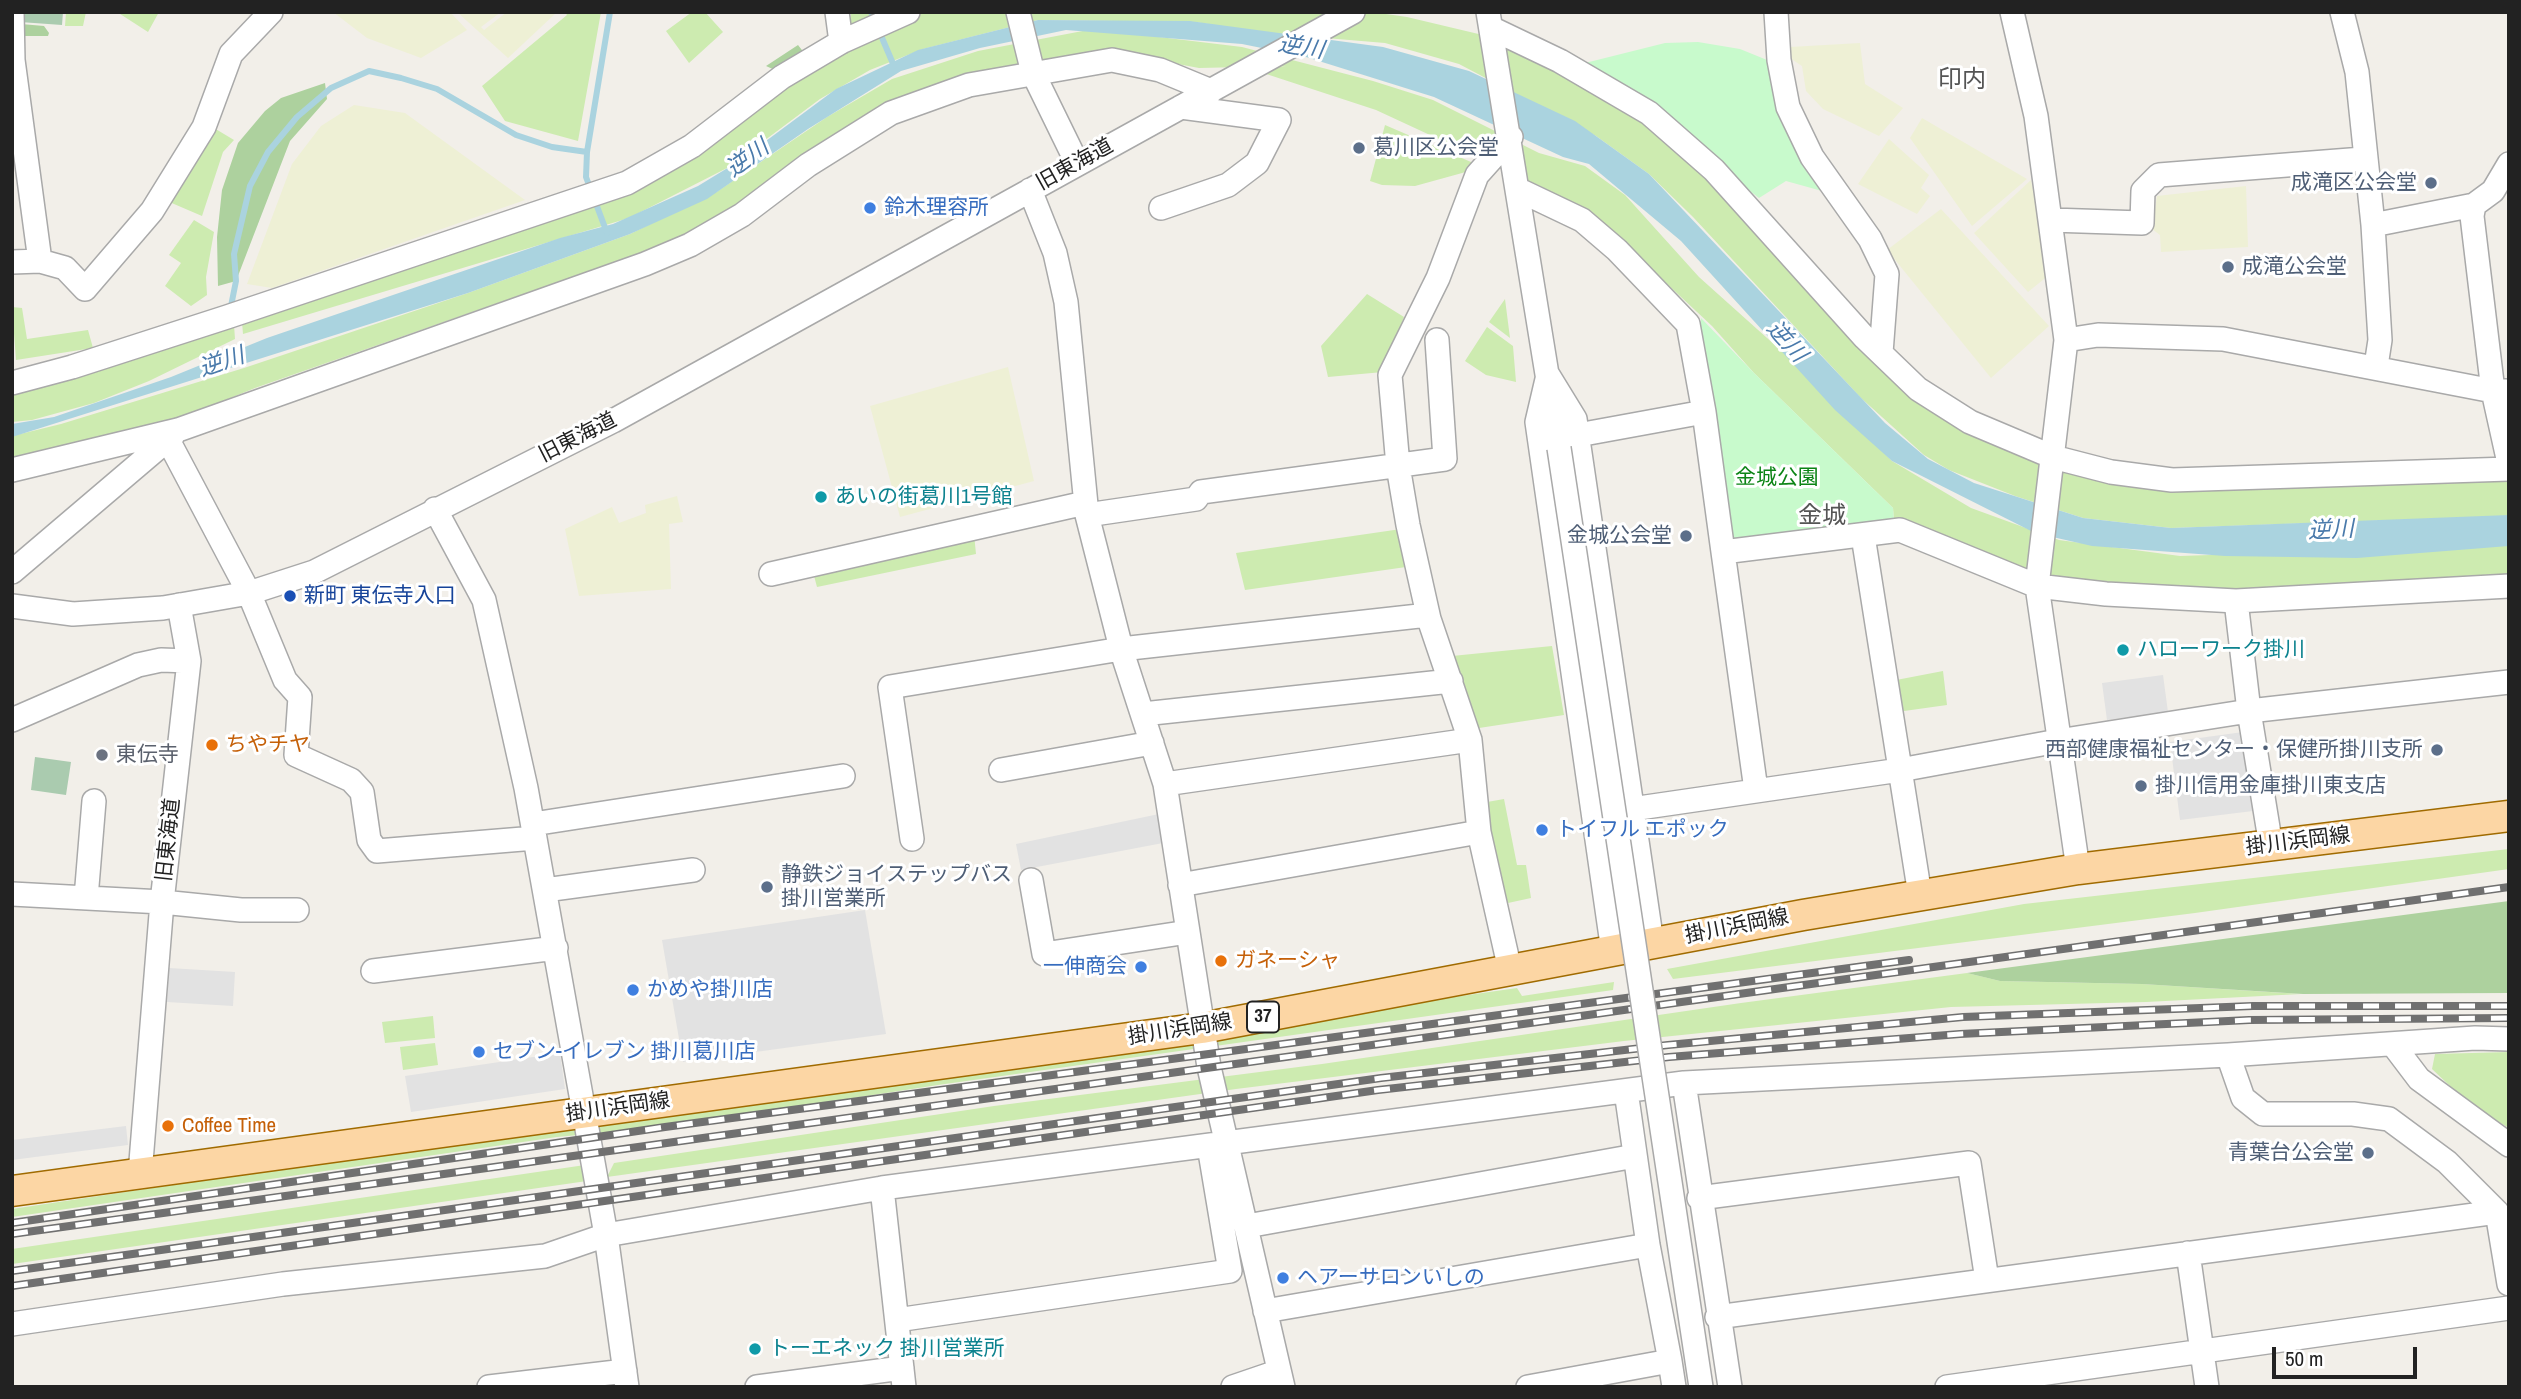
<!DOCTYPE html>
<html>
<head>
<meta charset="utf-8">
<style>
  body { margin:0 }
  #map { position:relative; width:2521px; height:1399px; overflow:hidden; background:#f2efe9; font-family:"Archivo Narrow",sans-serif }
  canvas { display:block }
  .frame { position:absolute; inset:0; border:14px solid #222; pointer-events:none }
  .scale { position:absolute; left:2272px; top:1347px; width:145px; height:32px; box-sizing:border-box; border:4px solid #222; border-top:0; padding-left:9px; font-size:21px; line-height:24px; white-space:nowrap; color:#222; -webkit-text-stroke:5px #fff; paint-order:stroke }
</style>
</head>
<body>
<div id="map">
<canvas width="2521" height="1399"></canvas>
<div class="frame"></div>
<div class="scale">50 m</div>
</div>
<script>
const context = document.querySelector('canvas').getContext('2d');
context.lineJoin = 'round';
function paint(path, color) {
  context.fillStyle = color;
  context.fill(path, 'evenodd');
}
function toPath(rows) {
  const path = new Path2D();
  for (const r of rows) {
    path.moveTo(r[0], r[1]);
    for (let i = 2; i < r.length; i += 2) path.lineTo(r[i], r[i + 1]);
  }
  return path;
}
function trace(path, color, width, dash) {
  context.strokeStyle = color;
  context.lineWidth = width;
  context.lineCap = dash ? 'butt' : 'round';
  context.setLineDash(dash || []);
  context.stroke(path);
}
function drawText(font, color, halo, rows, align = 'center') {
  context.font = font + ' "Archivo Narrow","Noto Sans JP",sans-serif';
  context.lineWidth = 6;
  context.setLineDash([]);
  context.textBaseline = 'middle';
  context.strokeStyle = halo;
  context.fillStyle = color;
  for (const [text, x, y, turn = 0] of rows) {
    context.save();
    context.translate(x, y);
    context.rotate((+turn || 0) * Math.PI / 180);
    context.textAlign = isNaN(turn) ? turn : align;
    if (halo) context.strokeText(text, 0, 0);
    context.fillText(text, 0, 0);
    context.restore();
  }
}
paint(toPath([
  [333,12,450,12,467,30,421,58,367,38],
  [457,12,501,12,481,27,484,30,507,12,556,13,508,58],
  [1860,43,1865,84,1903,108,1879,136,1823,109,1806,91,1802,66,1787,56,1790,47],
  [354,105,405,113,525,200,272,288,247,284,292,164,321,126],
  [1922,118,2027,179,1972,226,1910,138],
  [1889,139,1929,175,1921,188,1930,196,1917,214,1858,184],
  [2031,180,2049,275,2028,292,1974,233],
  [2246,186,2248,247,2161,252,2160,235,2152,229,2157,196],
  [1941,209,2049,326,1991,378,1887,250],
  [1008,367,1034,481,900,517,870,406],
  [677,496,683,522,669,524,671,589,579,596,565,529,612,507,619,523,646,513,645,505]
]), '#eef0d5');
paint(toPath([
  [66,12,86,12,83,26,65,26],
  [117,12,159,12,148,32],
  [565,12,601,12,578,141,505,121,482,86,567,15],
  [692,12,705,12,723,32,689,63,666,31],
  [851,12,886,12,849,38],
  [924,12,1372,12,1407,17,1529,46,1595,81,1702,164,1916,396,2106,474,2509,470,2509,516,2171,528,2083,518,2015,496,1949,470,1924,455,1861,398,1693,217,1649,174,1596,136,1459,64,1385,43,1266,33,1195,22,1038,20,923,49,870,70,820,99,729,167,629,218,243,334,242,322,600,199,807,70],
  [1093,29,1242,47,1373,81,1433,100,1539,153,1585,166,1625,195,1699,277,1786,355,1892,461,1971,508,2059,540,2180,556,2509,545,2509,584,2251,597,2047,579,1894,522,1893,508,1754,373,1712,326,1605,226,1542,187,1376,110,1251,69,1286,66,1199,68,1108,51,961,75,862,118,748,208,669,247,618,261,255,388,174,421,12,467,12,436,61,424,244,368,468,293,630,234,718,191,827,117,892,79,978,51],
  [209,125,234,140,223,152,202,216,167,201],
  [1385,125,1478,165,1473,170,1415,186,1382,185,1370,181],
  [194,220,214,232,206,277,207,295,191,306,165,286,181,263,169,255],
  [1367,294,1404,317,1383,372,1328,377,1321,346],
  [1505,299,1510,338,1489,322],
  [12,307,22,308,27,339,88,330,93,348,16,360],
  [234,325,235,339,149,381,94,403,32,420,12,422,12,391],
  [1487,327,1513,346,1516,382,1486,375,1465,361],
  [1401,529,1406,567,1245,590,1236,553],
  [974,534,976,554,817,587,813,572],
  [1552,646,1564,715,1466,730,1442,657],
  [1943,671,1947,705,1897,712,1891,681],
  [1504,799,1517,865,1526,865,1531,898,1508,903,1516,944,1507,946,1476,804],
  [2509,849,2509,869,2195,913,1673,979,1667,969,2024,904],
  [1967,973,2000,981,2142,984,2301,994,2146,1002,1951,1007,1624,1041,1236,1089,607,1177,614,1163,994,1106,1322,1064,1741,1003],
  [1614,982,1613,990,938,1085,665,1127,557,1137,12,1217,12,1209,794,1092,1517,988,1522,996],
  [433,1016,435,1038,385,1043,382,1022],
  [435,1043,438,1065,403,1070,400,1047],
  [2509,1052,2509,1128,2470,1105,2432,1069,2435,1054],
  [585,1165,587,1181,12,1264,12,1249]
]), '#cdebb0');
paint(toPath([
  [21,24,44,26,49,33,48,36,16,36],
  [798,45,805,54,777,71,766,66],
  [325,83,327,99,290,141,236,281,218,286,217,237,222,190,238,143,265,111,281,98],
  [2509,901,2509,993,2303,994,2142,984,2000,981,1967,973]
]), '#add19e');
paint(toPath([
  [19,12,63,12,62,25,20,22],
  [35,757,71,762,66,795,31,790]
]), '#aacbaf');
paint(toPath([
  [1698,42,1740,49,1772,62,1840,196,1786,181,1759,198,1585,63,1665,43],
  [1701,318,1754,373,1893,508,1894,522,1741,542,1725,537,1700,343]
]), '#c8facc');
paint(toPath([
  [2163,675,2168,712,2107,720,2102,683],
  [2243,732,2253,811,2180,820,2170,742],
  [1159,814,1163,843,1021,870,1016,844],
  [865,910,886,1034,683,1062,662,940],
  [169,968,235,972,233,1006,167,1002],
  [560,1053,565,1089,411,1112,405,1076],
  [126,1126,128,1145,12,1160,12,1140]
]), '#e2e2e2');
paint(toPath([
  [1038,20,1190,21,1383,47,1469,71,1575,121,1649,174,1885,423,1928,459,1974,483,2083,518,2171,528,2509,515,2509,546,2357,558,2225,556,2092,546,2035,533,1892,461,1835,410,1681,241,1589,164,1563,157,1434,97,1306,57,1242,44,1066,30,980,48,901,71,808,129,707,199,630,234,468,293,12,437,12,424,54,417,171,377,267,338,560,238,613,224,698,186,739,161,836,89,918,50]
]), '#aad3df');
trace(toPath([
  [871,12,894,66],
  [587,152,586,177,607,233],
  [231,306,236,281,234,254,250,186,268,152,297,117,331,88,369,71,401,78,437,89,516,135,552,147,587,152,610,12]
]), '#aad3df', 6);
const minor = toPath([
  [12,12,13,60,40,261],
  [837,12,841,42],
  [1018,12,1033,73,1077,163],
  [1488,12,1559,448],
  [1776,12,1779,60,1788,107,1812,157,1870,239,1887,274,1881,353],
  [2012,12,2036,116,2066,340,2037,586,2078,869],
  [2342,12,2357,72,2373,225,2380,340,2376,366],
  [1491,28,1560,61,1649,113,1714,170,1865,338,1918,389,1970,422,2053,457,2111,472,2172,480,2509,469],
  [1030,190,1055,253,1066,302,1087,515,1122,652,1165,784,1209,1067,1283,1387],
  [1519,190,1582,220,1617,250,1688,324,1704,412,1723,552,1900,530,2037,586,2106,594,2236,601,2509,586],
  [1161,208,1228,185,1257,163,1279,120,1181,107],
  [2051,220,2142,223,2143,191,2159,175,2363,159],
  [2373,225,2474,205],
  [12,262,40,261,65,268,85,289,152,211,204,127,231,54,271,12],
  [2066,340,2098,335,2223,339,2493,391,2472,216,2474,205,2493,191,2509,164],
  [1548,375,1537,422,1613,951],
  [1548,375,1575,419,1652,943],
  [12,383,72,367,227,317,627,183,692,146,782,77,841,42,908,12],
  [2506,391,2493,391,2509,463],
  [1578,435,1704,412],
  [168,440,249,593,285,680,300,697,296,755,351,780,362,792,369,840,377,851,535,838],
  [12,470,178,430,645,264,690,245,742,215,808,165,891,113,969,85,1112,60,1160,70,1211,91],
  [435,509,484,600,526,788,606,1235,627,1387],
  [1087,515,1196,499,1201,492,1445,459,1437,340],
  [1863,536,1920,895],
  [1723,552,1756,790],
  [12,572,173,435],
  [771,574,1085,503],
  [2236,601,2249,711,2271,846],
  [12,606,73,614,163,608,249,593,314,572,613,421,1353,12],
  [1143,714,1451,681],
  [12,720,138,665,161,660,189,661],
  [1001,770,1152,743],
  [1165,784,1470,740],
  [1632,809,1900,770,2058,741,2249,711,2509,682],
  [533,824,843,776],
  [912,839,890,687,1121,649,1428,615],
  [1031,880,1044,954,1188,932],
  [1180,885,1479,832],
  [545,890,693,870],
  [12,894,162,902,241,910,297,910],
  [86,898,94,801],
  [1510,970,1479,832,1470,740,1429,619,1408,525,1398,466,1390,375,1438,278,1477,175,1511,137],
  [373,971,556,948],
  [2394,1046,2419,1079,2509,1145],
  [2228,1055,2243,1098,2263,1114,2353,1114,2389,1119,2447,1162,2497,1212,2509,1284],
  [1684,1083,1730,1387],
  [140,1174,162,902,189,661,179,605],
  [882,1188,904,1387],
  [1699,1198,1969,1163,1987,1280],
  [1247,1226,1635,1156],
  [2188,1253,2207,1387],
  [1265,1311,1648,1245],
  [1717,1317,2497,1212],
  [897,1320,1230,1271,1209,1146],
  [12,1324,283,1284,545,1256,606,1235,882,1188,1684,1083,2228,1055,2475,1038,2509,1039],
  [1670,1361,1674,1387],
  [489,1387,625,1371],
  [757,1387,902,1368],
  [1233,1387,1277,1372],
  [1528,1387,1670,1361,1648,1245,1626,1091],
  [1947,1387,2509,1308]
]);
const major = toPath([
  [12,1191,1202,1028,1803,915,2078,869,2509,816]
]);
trace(minor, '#a9a9a9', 26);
trace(major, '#a06b00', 33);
trace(minor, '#fff', 23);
trace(major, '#fcd6a4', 30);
const rail = toPath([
  [12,1223,665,1127,1909,960],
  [12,1234,2509,887],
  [12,1271,1381,1078,1668,1045,1963,1017,2253,1006,2509,1006],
  [12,1286,1378,1090,1669,1057,1960,1034,2249,1020,2509,1018]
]);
trace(rail, '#707070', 8);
trace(rail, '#fff', 5, [16]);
const minorBridge = toPath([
  [1559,448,1701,1387]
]);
trace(minorBridge, '#a9a9a9', 26, []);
trace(minorBridge, '#fff', 23);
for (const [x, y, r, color] of [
  [1359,148,7,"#5c6f8a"],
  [2431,183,7,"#5c6f8a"],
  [870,208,7,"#3f7fe0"],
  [2228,267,7,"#5c6f8a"],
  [821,497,7,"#0f9aa8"],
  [1686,536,7,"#5c6f8a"],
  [290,596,7,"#1a4fb4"],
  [2123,650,7,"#0f9aa8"],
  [212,745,7,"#e8710a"],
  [2437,750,7,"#5c6f8a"],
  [102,755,7,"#6b7280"],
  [2141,786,7,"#5c6f8a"],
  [1542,830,7,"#3f7fe0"],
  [767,887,7,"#5c6f8a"],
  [1221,961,7,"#e8710a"],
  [1141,967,7,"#3f7fe0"],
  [633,990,7,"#3f7fe0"],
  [479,1052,7,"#3f7fe0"],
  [168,1126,7,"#e8710a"],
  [2368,1153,7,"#5c6f8a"],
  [1283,1278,7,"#3f7fe0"],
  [755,1349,7,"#0f9aa8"]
]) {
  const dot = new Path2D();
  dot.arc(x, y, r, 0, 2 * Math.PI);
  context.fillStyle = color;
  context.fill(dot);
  trace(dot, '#fff', 2.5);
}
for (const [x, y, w] of [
  [1263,1017,32]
]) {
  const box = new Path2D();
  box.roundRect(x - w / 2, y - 15.5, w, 31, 5);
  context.fillStyle = '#fff';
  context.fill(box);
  trace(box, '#222', 2);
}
drawText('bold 19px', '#222', null, [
  ["37",1263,1017]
]);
drawText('21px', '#4e5e75', '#fff', [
  ["葛川区公会堂",1373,148],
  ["成滝区公会堂",2417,183,"right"],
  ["成滝公会堂",2242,267],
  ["金城公会堂",1672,536,"right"],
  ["西部健康福祉センター・保健所掛川支所",2423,750,"right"],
  ["掛川信用金庫掛川東支店",2155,786],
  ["静鉄ジョイステップバス",781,875],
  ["掛川営業所",781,899],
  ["青葉台公会堂",2354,1153,"right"]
], 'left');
drawText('21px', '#222', '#fff', [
  ["旧東海道",1075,165,-29],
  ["旧東海道",578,438,-27],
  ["旧東海道",169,840,-84],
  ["掛川浜岡線",2298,842,-7],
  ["掛川浜岡線",1737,927,-11],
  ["掛川浜岡線",1180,1030,-9],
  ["掛川浜岡線",618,1108,-8]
]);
drawText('21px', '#366cbe', '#fff', [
  ["鈴木理容所",884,208],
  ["トイフル エポック",1556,830],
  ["一伸商会",1127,967,"right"],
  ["かめや掛川店",647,990],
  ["セブン-イレブン 掛川葛川店",493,1052],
  ["ヘアーサロンいしの",1297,1278]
], 'left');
drawText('21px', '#0c8416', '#fff', [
  ["金城公園",1777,478]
]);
drawText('21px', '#0d838f', '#fff', [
  ["あいの街葛川1号館",835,497],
  ["ハローワーク掛川",2137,650],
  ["トーエネック 掛川営業所",769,1349]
], 'left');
drawText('21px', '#164399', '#fff', [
  ["新町 東伝寺入口",304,596]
], 'left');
drawText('21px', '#c56008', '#fff', [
  ["ちやチヤ",226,745],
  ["ガネーシャ",1235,961],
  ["Coffee Time",182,1126]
], 'left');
drawText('21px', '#5b616d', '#fff', [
  ["東伝寺",116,755]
], 'left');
drawText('italic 23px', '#4a7aab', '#fff', [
  ["逆川",1301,48,9],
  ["逆川",748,159,-36],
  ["逆川",1786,342,48],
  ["逆川",222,363,-19],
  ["逆川",2331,531,-3]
]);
drawText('24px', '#555', '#fff', [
  ["印内",1962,81],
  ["金城",1822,517]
]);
</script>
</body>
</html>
